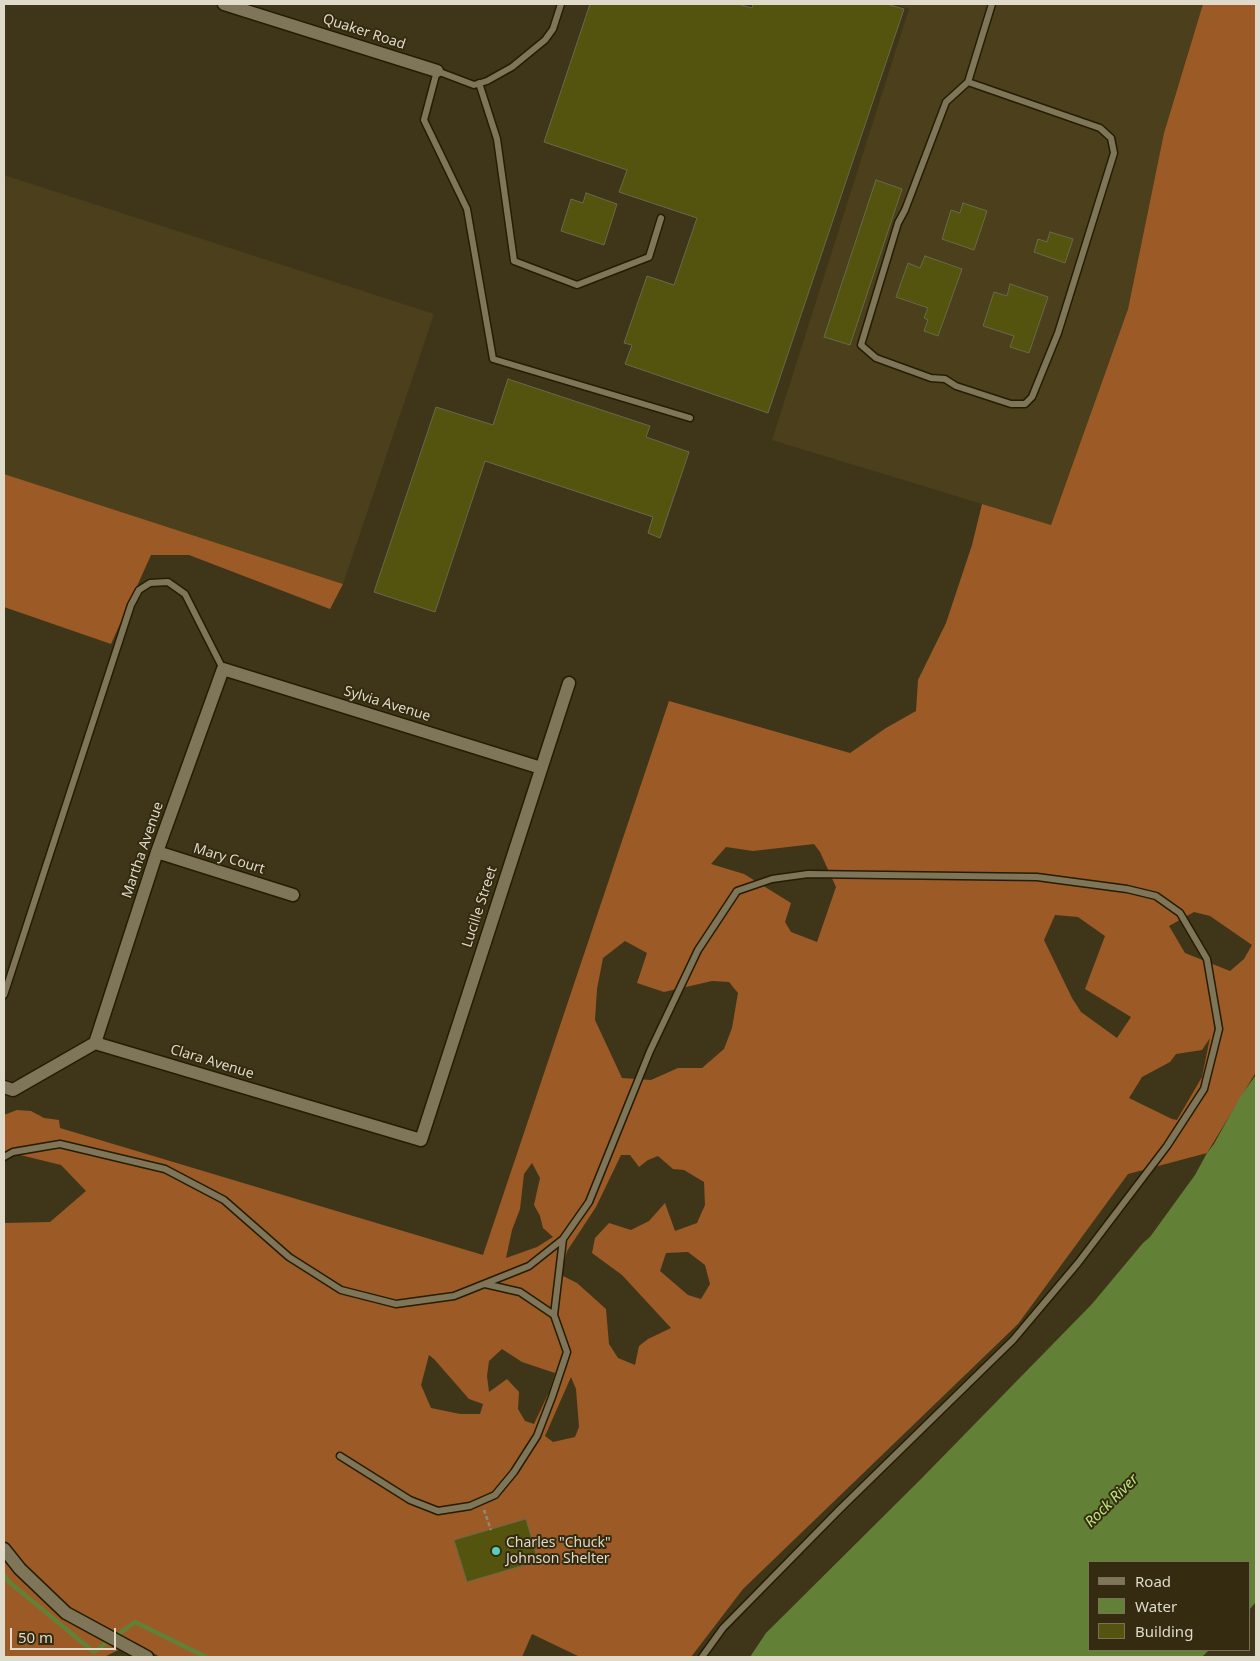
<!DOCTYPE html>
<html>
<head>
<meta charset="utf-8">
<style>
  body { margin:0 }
  #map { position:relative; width:1260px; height:1661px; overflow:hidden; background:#3f361a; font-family:"Noto Sans",sans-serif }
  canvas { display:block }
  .frame { position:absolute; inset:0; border:5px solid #dfdaca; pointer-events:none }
  .legend { position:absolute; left:1088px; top:1561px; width:162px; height:90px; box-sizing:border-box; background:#342b10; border:1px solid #78715a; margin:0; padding:6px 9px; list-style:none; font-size:15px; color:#dfdaca }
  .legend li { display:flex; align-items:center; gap:10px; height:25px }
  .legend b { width:25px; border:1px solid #78715a }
  .scale { position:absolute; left:10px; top:1628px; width:106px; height:22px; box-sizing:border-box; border:2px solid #dfdaca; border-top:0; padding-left:6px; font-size:15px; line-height:18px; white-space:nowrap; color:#dfdaca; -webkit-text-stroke:4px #342b10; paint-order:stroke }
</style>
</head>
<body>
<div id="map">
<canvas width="1260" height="1661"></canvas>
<div class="frame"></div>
<ul class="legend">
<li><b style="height:6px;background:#7f7558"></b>Road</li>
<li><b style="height:14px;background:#638136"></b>Water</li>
<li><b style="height:14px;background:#54540f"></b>Building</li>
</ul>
<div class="scale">50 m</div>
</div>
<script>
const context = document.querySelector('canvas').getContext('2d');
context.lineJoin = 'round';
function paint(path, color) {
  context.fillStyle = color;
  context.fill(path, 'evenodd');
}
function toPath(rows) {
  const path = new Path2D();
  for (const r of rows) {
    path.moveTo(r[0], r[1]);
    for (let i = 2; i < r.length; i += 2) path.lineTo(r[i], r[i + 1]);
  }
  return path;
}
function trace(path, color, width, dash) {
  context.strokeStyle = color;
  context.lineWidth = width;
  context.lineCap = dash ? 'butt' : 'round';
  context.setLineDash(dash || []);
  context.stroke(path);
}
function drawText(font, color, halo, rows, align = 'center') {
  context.font = font + ' "Noto Sans",sans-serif';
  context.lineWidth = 4;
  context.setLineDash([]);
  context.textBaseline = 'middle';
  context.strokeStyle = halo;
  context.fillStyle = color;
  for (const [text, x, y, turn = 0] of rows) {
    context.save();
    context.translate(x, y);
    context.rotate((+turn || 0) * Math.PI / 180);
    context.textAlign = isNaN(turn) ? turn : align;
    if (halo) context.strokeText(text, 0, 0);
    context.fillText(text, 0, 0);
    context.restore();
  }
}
paint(toPath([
  [896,4,1203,4,1164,133,1128,309,1051,525,772,440,909,9],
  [4,175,434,314,343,584,4,474]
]), '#4b3f1c');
paint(toPath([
  [1203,4,1256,4,1256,1072,1207,1153,1128,1174,1018,1324,743,1589,691,1657,580,1657,532,1634,522,1657,160,1657,135,1642,104,1657,4,1657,4,1223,50,1222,86,1191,61,1165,4,1151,4,1115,17,1110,31,1111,44,1118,59,1120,60,1128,483,1255,669,701,850,753,886,728,916,711,918,680,946,623,972,545,982,504,1051,525,1128,309,1164,133],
  [814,844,820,852,836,887,817,942,791,932,785,922,791,903,744,874,711,864,726,847,753,851],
  [1194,912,1210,916,1252,945,1244,959,1230,971,1185,953,1169,926],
  [1055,915,1078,917,1105,936,1085,989,1131,1017,1117,1038,1081,1012,1072,998,1044,940],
  [625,941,647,953,637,983,664,992,712,981,729,982,738,993,732,1028,724,1049,702,1068,678,1068,651,1080,622,1078,595,1020,597,989,603,958],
  [1210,1038,1202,1077,1177,1120,1172,1119,1129,1098,1142,1077,1170,1062,1176,1054,1202,1050],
  [621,1155,630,1155,639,1167,648,1160,658,1156,673,1169,684,1170,704,1182,705,1205,697,1223,675,1231,665,1203,649,1221,631,1230,609,1223,595,1238,592,1253,622,1275,671,1328,648,1339,639,1346,635,1365,618,1358,609,1344,606,1309,577,1283,561,1275,567,1251,596,1207],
  [532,1163,540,1178,534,1205,540,1216,543,1228,553,1237,537,1247,506,1258,512,1230,520,1209,524,1174],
  [688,1252,705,1265,710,1284,701,1299,688,1295,660,1271,666,1253],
  [502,1349,522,1362,555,1373,549,1392,534,1424,525,1421,518,1409,519,1392,507,1379,489,1392,487,1376,489,1361],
  [429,1355,434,1359,469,1399,483,1404,480,1414,460,1414,431,1408,421,1385],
  [571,1377,576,1389,579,1427,575,1437,553,1442,545,1436],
  [4,474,343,584,330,609,189,555,151,555,111,644,4,607]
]), '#9c5a26');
paint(toPath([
  [1256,1075,1256,1602,1249,1610,1249,1562,1089,1562,1089,1650,1209,1650,1202,1657,750,1657,766,1633,920,1480,1092,1304,1143,1243,1150,1237,1195,1175,1207,1153,1214,1144,1240,1097]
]), '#638136');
trace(toPath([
  [4,1575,8,1581,94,1652,135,1622,206,1657]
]), '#638136', 4.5);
const building = toPath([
  [590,4,738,4,752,8,753,4,887,4,904,9,768,413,625,364,632,345,624,343,647,276,674,285,697,218,619,192,627,170,544,142,590,4],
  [876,180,902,189,850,345,824,337,876,180],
  [586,193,617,204,604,245,561,231,571,199,583,203,586,193],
  [963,203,987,211,974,250,942,239,951,210,960,213,963,203],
  [1050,232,1073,239,1065,263,1034,252,1038,239,1047,242,1050,232],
  [925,256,962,269,938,336,924,331,928,320,924,318,928,308,896,297,908,263,920,268,925,256],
  [1010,284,1048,297,1029,353,1010,347,1014,336,983,326,994,292,1007,296,1010,284],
  [508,379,650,426,646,437,689,452,660,538,648,533,653,517,485,461,435,612,374,592,436,407,493,425,508,379],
  [526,1519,538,1561,467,1582,454,1540,526,1519]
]);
paint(building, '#54540f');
trace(building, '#68694c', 1);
const service = toPath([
  [561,4,553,29,545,40,512,67,487,81,474,85,437,71,424,120,467,209,493,359,690,418],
  [968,82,1100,128,1111,138,1114,153,1058,333,1032,397,1025,404,1011,404,956,386,945,379,931,378,876,358,861,345,898,223,905,210,946,102,968,82,992,4],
  [479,83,497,139,514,261,577,285,649,257,661,218],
  [4,995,131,605,139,590,150,583,168,582,185,594,223,669],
  [4,1157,13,1152,60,1144,165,1169,224,1200,289,1257,341,1290,396,1304,454,1296,529,1266,563,1239,589,1202,650,1051,698,950,737,891,772,879,808,874,1037,877,1127,889,1156,896,1180,913,1207,959,1219,1029,1204,1089,1167,1146,1078,1263,1013,1340,841,1508,723,1628,702,1657],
  [485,1284,520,1292,554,1315],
  [340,1456,410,1500,438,1511,470,1506,495,1495,514,1472,537,1436,552,1397,567,1352,554,1315,563,1239]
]);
const minor = toPath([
  [224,4,437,71],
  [157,852,293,895],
  [95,1043,157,852,223,669,541,768],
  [4,1087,13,1090,95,1043,421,1140,569,683],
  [4,1549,20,1569,66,1613,147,1657]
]);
trace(service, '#251d02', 9);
trace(minor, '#251d02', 15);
trace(toPath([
  [484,1510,491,1530]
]), '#908973', 2.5, [4, 2.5]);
trace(service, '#7f7558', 6);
trace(minor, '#7f7558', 12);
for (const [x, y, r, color] of [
  [496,1551,5,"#5acebd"]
]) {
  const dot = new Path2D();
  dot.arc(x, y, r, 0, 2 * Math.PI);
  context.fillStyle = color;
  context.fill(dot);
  trace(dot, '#342b10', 2);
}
drawText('14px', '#dfdaca', '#342b10', [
  ["Quaker Road",364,32,18],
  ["Sylvia Avenue",387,704,17],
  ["Martha Avenue",143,850,-71],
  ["Mary Court",229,859,17],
  ["Lucille Street",480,907,-72],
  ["Clara Avenue",212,1062,17]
]);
drawText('14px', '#dfdaca', '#342b10', [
  ["Charles \"Chuck\"",506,1543],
  ["Johnson Shelter",506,1559]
], 'left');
drawText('italic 15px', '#bae67f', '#342b10', [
  ["Rock River",1112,1501,-45]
]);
</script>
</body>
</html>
